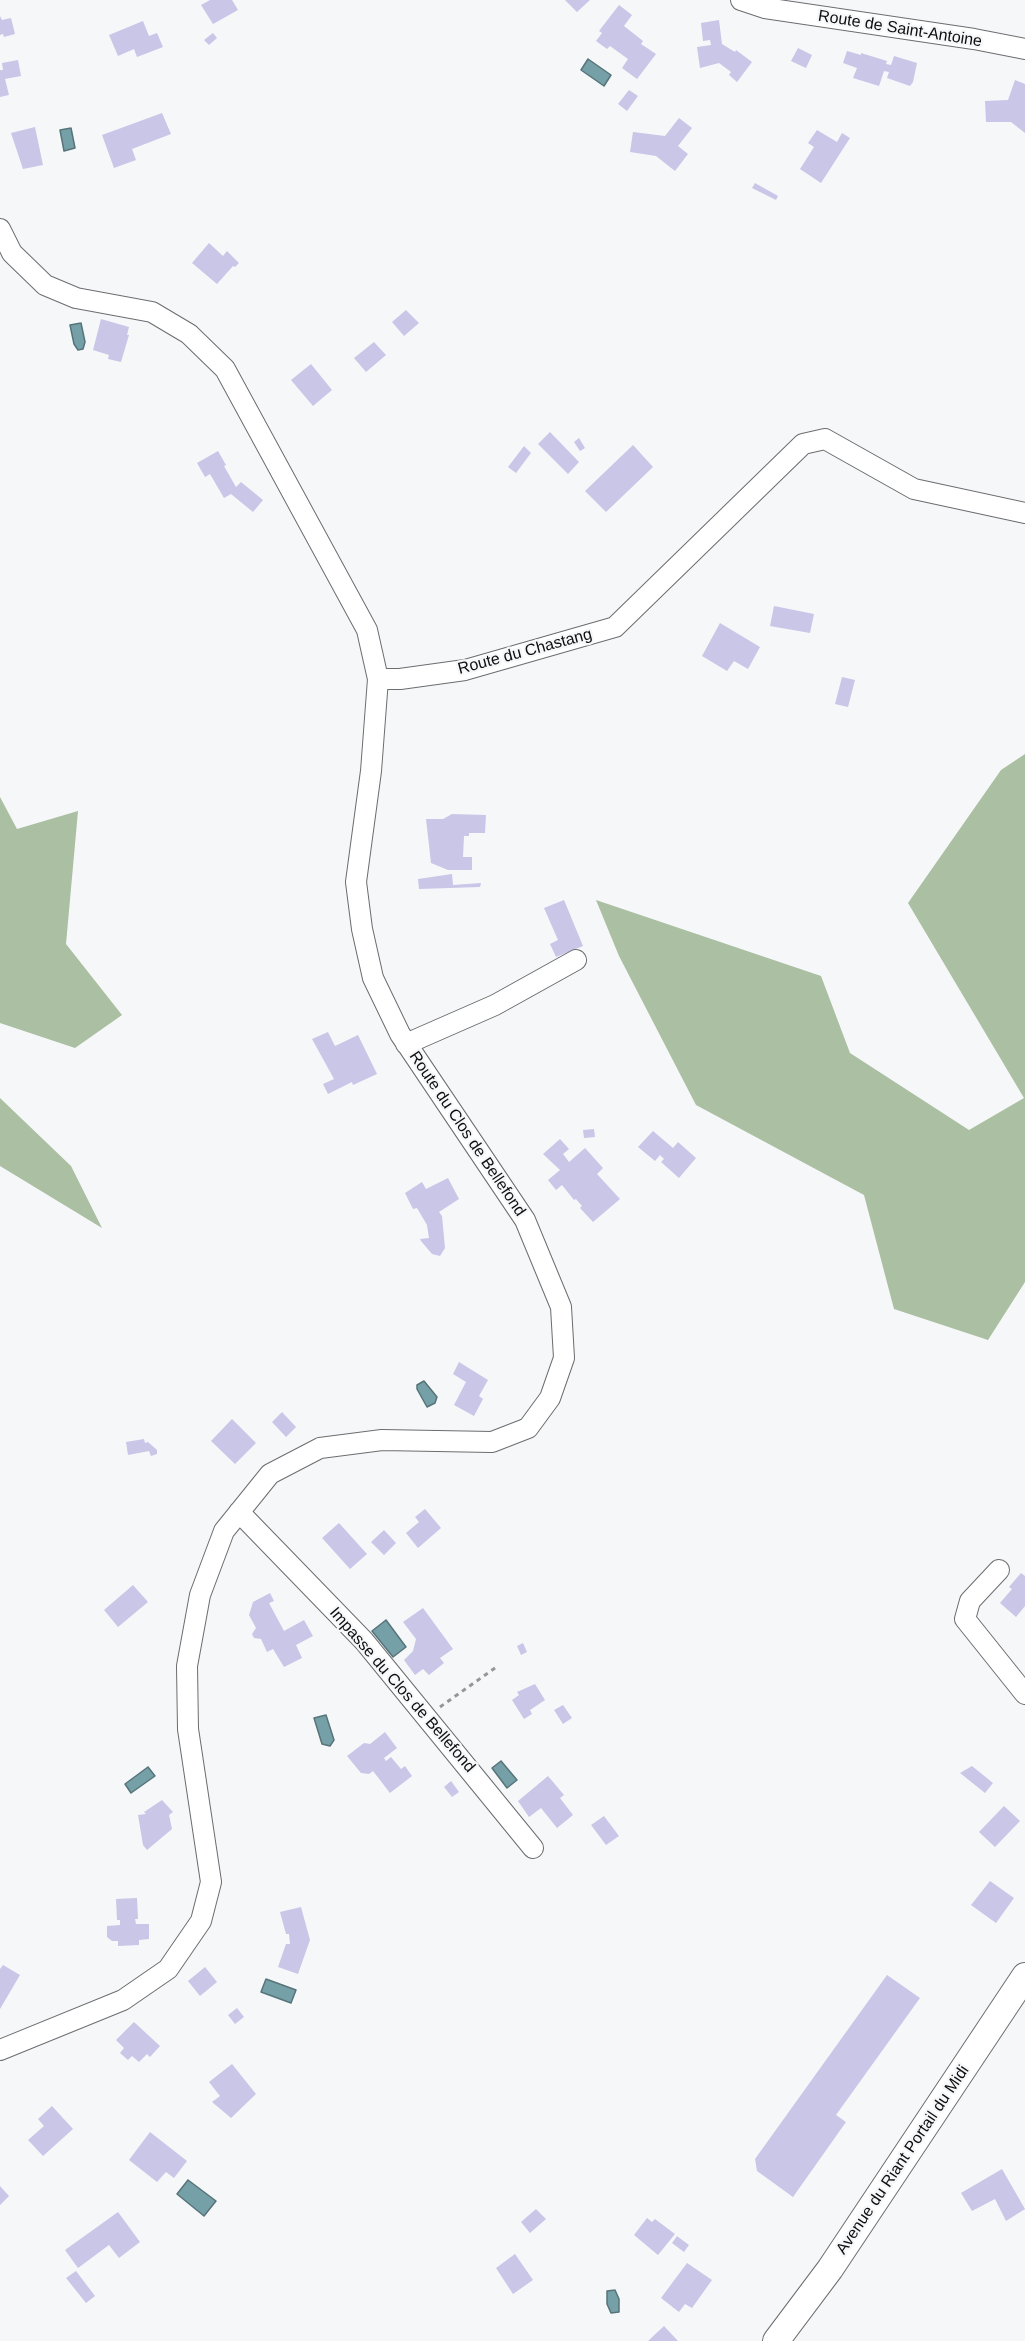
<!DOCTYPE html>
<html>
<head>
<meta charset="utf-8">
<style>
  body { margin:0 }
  canvas { display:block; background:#f5f7f9 }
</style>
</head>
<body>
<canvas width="1025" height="2341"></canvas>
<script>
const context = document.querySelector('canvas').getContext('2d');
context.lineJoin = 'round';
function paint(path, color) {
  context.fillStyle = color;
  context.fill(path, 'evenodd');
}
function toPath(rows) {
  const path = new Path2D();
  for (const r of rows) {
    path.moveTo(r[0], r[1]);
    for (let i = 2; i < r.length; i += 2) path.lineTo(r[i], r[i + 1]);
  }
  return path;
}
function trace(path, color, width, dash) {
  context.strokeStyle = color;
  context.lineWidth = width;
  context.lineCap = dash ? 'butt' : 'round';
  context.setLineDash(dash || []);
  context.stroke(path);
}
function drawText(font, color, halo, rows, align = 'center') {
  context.font = font + ' Arial,sans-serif';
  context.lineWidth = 4.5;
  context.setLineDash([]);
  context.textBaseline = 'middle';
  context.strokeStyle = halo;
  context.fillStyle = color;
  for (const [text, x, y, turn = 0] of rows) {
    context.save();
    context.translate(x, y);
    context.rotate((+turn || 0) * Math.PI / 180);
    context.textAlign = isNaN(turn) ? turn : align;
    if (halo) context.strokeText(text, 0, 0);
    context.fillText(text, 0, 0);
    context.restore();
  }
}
paint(toPath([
  [1025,754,1025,1282,988,1340,894,1309,864,1195,696,1105,619,956,596,900,821,976,850,1053,969,1130,1024,1098,908,903,1001,770],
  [0,797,17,829,78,811,66,944,122,1015,75,1048,0,1023],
  [0,1098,71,1166,102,1228,0,1166]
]), '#abbfa2');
const water = toPath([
  [588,59,611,75,604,86,581,70,588,59],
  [71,128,75,148,64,151,60,130,71,128],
  [81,323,85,342,83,349,78,350,74,344,70,325,81,323],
  [424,1381,437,1397,435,1403,427,1407,417,1389,417,1385,424,1381],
  [386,1620,406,1647,393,1657,372,1631,386,1620],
  [326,1715,334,1740,330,1746,322,1744,314,1718,326,1715],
  [501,1761,517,1780,507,1788,492,1768,501,1761],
  [148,1767,155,1776,131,1793,125,1784,148,1767],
  [266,1979,296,1990,291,2003,261,1992,266,1979],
  [188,2180,216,2201,204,2216,177,2194,188,2180],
  [615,2290,619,2299,619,2312,611,2313,607,2304,607,2291,615,2290]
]);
paint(water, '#76a0a7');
trace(water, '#567479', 1.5);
paint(toPath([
  [210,0,232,0,238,10,213,24,201,5],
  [565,0,590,0,577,12],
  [619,5,632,15,624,26,643,41,641,44,656,54,637,79,622,68,628,59,610,46,607,49,596,41,602,33,599,31],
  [0,16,2,20,11,18,15,34,4,37,3,34,0,35],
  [719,20,722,44,735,52,736,50,752,62,737,82,729,75,731,72,719,63,700,68,697,47,711,45,710,40,703,41,701,23],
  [143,21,149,36,157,33,163,47,137,57,134,49,118,56,109,35],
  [213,33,217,38,209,45,204,40],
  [798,48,812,55,806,68,791,61],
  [847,51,861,55,861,53,887,61,886,64,891,65,894,56,917,63,913,82,910,86,887,78,889,72,884,71,879,86,853,78,857,68,843,63],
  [18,60,21,76,5,79,9,95,0,97,0,70,3,70,2,63],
  [1015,80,1025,84,1025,133,1011,122,986,122,985,101,1008,100],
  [629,90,638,96,627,111,618,104],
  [162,113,171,134,132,149,136,160,114,168,102,135],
  [679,118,692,128,678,146,688,154,675,171,656,156,630,152,633,132,665,136],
  [35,127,43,165,23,169,11,133],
  [817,130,837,142,842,133,850,138,821,183,800,169,814,147,808,143],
  [755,183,778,196,776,200,752,188],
  [209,243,223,256,227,251,239,263,235,267,233,266,217,284,192,263],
  [406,310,419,323,404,336,392,322],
  [101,319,129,327,127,335,129,335,121,362,108,359,109,355,93,350],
  [374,342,386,355,366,372,354,358],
  [311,364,332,390,313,406,291,380],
  [550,432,579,462,568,474,538,444],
  [579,438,585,448,580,451,574,442],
  [633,445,653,467,606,512,585,491],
  [524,446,531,453,516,473,508,467],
  [218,451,226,465,224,466,236,487,241,482,263,500,253,512,231,494,224,498,210,474,205,477,197,463],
  [774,606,814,614,810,633,770,626],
  [720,623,760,647,748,669,734,661,727,671,702,656],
  [842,677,855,680,848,707,835,704],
  [452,814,486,815,485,833,469,833,469,836,464,836,463,857,472,857,472,870,448,870,431,863,426,819,443,819],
  [452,874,453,885,481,883,480,887,419,889,418,879],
  [564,900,583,946,556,957,550,944,558,940,544,908],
  [328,1032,335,1046,358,1035,377,1074,353,1085,352,1082,328,1094,323,1084,334,1079,312,1039],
  [594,1129,595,1137,584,1138,583,1130],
  [653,1131,673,1148,678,1142,696,1158,679,1178,661,1162,664,1159,660,1155,655,1161,638,1147],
  [560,1139,569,1149,563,1154,569,1162,585,1148,603,1168,597,1174,620,1199,593,1222,580,1208,582,1206,576,1199,574,1200,562,1185,556,1190,548,1180,560,1170,543,1154],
  [448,1178,459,1199,439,1212,442,1216,445,1248,440,1256,432,1254,421,1241,420,1239,429,1238,427,1225,417,1208,413,1209,405,1193,422,1182,426,1189],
  [459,1362,488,1380,479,1396,483,1399,474,1416,454,1405,466,1382,453,1374],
  [282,1412,296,1427,286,1437,272,1422],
  [232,1419,256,1443,235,1464,211,1441],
  [144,1439,145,1443,148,1442,157,1450,157,1454,151,1456,149,1451,128,1455,126,1442],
  [425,1509,441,1528,418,1548,406,1533,419,1522,415,1517],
  [339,1523,367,1554,350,1569,322,1538],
  [384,1530,396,1543,384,1555,371,1542],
  [1021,1573,1025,1576,1025,1606,1016,1617,1000,1603,1012,1589,1009,1587],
  [133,1585,148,1602,118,1627,104,1610],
  [270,1593,274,1601,269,1603,284,1631,304,1620,313,1636,296,1645,302,1658,284,1667,273,1649,267,1652,261,1639,254,1638,252,1634,256,1628,249,1615,253,1602],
  [423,1608,453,1649,440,1658,444,1663,429,1675,423,1669,415,1675,404,1660,413,1651,416,1639,403,1622],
  [523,1643,527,1652,521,1655,517,1646],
  [535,1684,545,1700,530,1710,532,1714,524,1719,512,1700,519,1695,517,1692],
  [563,1705,572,1718,563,1724,554,1710],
  [385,1732,397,1748,384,1758,386,1761,391,1757,401,1769,405,1766,412,1776,390,1793,373,1771,369,1774,361,1773,347,1756,364,1743,370,1744],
  [972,1766,993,1783,985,1793,960,1773],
  [548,1776,564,1795,560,1798,573,1815,557,1828,541,1808,529,1817,518,1801],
  [451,1781,459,1792,452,1797,444,1787],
  [162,1800,173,1812,169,1815,172,1829,147,1850,143,1845,138,1815,146,1814,144,1812],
  [1004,1806,1020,1821,995,1847,979,1832],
  [604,1816,619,1836,606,1845,591,1825],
  [990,1881,1014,1898,996,1923,971,1905],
  [137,1898,138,1919,135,1919,136,1924,149,1924,149,1939,139,1940,139,1945,118,1946,118,1941,112,1941,107,1937,107,1926,120,1925,120,1920,117,1920,116,1899],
  [301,1907,310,1940,298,1974,278,1967,286,1944,290,1944,289,1934,286,1934,280,1912],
  [3,1965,20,1975,0,2009,0,1969],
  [205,1967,217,1982,200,1996,188,1981],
  [887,1975,920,1998,836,2115,846,2122,793,2197,757,2171,755,2159],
  [237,2008,244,2017,235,2024,228,2015],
  [134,2022,160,2046,150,2057,147,2054,139,2062,132,2056,128,2060,120,2053,124,2048,116,2040],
  [232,2064,256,2094,231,2118,212,2102,220,2096,209,2082],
  [52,2106,73,2129,43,2156,28,2140,44,2126,38,2119],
  [150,2132,187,2161,174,2178,166,2172,157,2182,129,2160],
  [1002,2169,1025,2209,1006,2221,995,2199,972,2211,961,2193],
  [0,2186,9,2196,0,2205],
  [536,2209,546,2219,530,2233,521,2222],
  [118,2212,140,2242,119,2258,109,2245,78,2268,65,2250],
  [647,2218,652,2222,655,2219,675,2234,658,2255,634,2235],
  [677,2236,689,2245,684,2252,672,2243],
  [515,2254,533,2280,513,2294,496,2268],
  [687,2263,712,2280,692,2308,685,2304,679,2312,661,2298],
  [76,2271,95,2296,86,2303,66,2278],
  [664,2326,678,2341,648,2341]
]), '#c9c6e8');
const minor = toPath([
  [741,0,765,8,974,39,1025,49],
  [0,229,12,253,45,285,76,298,152,312,189,334,225,369,367,630,378,679,371,771,356,882,362,929,373,978,400,1034,525,1220,561,1307,564,1358,550,1398,528,1428,492,1442,382,1440,320,1448,270,1474,224,1531,200,1595,187,1666,188,1729,211,1882,201,1921,168,1969,123,2000,0,2050],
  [378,679,400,679,465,670,615,627,803,444,825,439,914,489,1025,513],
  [406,1044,495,1005,576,960],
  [239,1512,364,1641,533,1848],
  [999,1570,970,1601,965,1619,1025,1694]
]);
const major = toPath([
  [776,2341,830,2269,1025,1976]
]);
trace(minor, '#6c6d70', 22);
trace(major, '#6c6d70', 28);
trace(toPath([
  [440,1707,495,1668]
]), '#949698', 3, [4.5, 4.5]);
trace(minor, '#fff', 20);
trace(major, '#fff', 26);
drawText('16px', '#0d0e0f', '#f5f7f9', [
  ["Route de Saint-Antoine",900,29,9],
  ["Route du Chastang",525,652,-15],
  ["Route du Clos de Bellefond",467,1134,56],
  ["Impasse du Clos de Bellefond",402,1690,49],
  ["Avenue du Riant Portail du Midi",903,2160,-56]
]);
</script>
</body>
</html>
